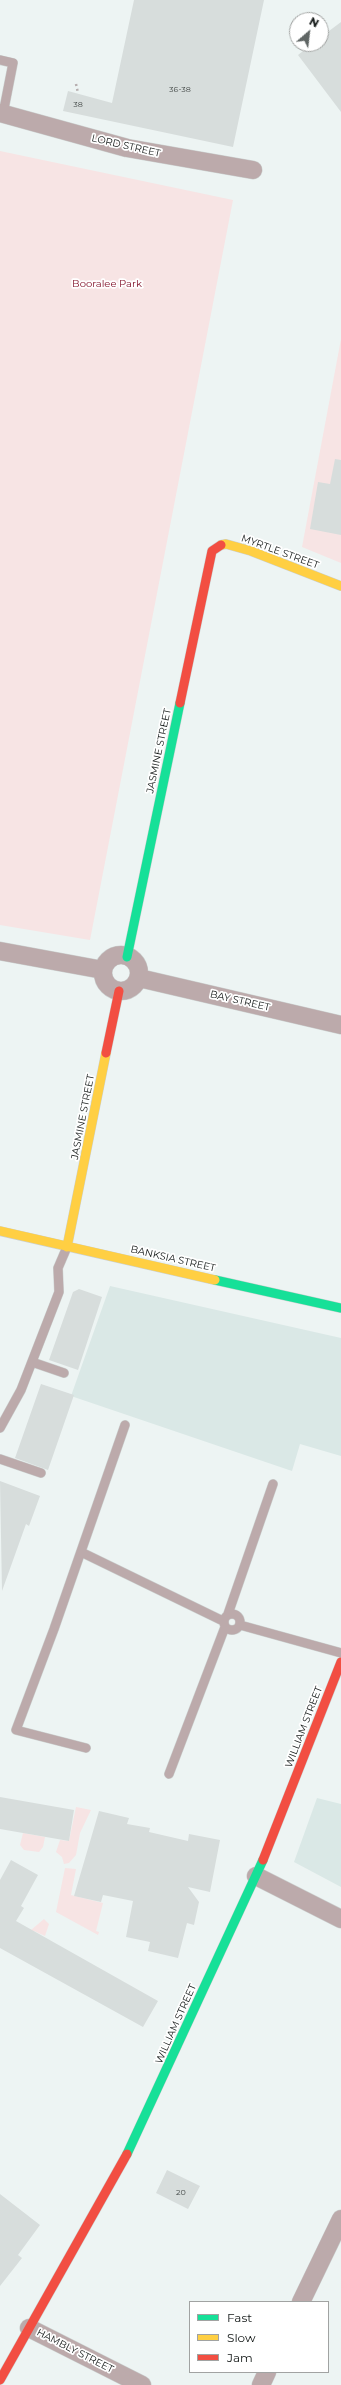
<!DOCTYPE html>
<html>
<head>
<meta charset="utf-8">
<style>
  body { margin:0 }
  #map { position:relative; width:341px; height:2385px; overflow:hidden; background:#edf4f3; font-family:Montserrat,sans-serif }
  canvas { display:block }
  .legend { position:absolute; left:189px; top:2301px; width:140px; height:72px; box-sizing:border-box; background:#fff; border:1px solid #a1a3a2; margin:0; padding:5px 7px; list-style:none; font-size:12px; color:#131817 }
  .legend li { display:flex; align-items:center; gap:8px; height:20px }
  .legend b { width:20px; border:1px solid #a1a3a2 }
  .north { position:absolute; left:289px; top:12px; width:40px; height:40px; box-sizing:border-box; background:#fff; border:1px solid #a1a3a2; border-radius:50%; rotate:28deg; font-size:11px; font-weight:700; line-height:16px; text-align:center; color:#131817 }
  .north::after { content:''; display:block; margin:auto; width:14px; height:18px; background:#5f6564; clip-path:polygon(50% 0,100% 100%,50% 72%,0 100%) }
</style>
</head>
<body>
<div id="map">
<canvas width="341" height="2385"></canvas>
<ul class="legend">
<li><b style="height:5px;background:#16e098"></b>Fast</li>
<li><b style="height:5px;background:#ffcf43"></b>Slow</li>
<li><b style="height:5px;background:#f24e42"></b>Jam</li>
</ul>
<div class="north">N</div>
</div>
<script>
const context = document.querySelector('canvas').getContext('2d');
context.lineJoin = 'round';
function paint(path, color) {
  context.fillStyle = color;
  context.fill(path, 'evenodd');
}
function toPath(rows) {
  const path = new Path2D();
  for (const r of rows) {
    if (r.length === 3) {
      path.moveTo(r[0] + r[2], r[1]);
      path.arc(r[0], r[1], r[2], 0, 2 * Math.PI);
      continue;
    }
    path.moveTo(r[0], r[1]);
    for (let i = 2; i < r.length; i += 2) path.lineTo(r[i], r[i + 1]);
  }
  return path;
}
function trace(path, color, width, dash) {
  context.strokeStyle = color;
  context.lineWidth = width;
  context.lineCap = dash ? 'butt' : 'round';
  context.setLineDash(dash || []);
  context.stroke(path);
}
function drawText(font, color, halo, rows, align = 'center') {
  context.font = font + ' Montserrat,sans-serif';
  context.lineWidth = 3.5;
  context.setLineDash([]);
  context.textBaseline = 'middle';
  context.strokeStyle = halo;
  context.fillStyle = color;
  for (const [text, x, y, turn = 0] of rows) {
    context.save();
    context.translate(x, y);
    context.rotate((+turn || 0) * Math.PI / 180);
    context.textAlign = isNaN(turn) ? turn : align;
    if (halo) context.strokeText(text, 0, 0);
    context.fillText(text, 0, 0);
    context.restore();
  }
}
paint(toPath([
  [110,1286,341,1338,341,1456,300,1444,292,1471,71,1396],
  [317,1798,341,1804,341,1887,294,1862]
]), '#dae8e6');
paint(toPath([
  [0,151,233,200,90,940,0,925],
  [341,339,341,563,302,547],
  [76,1807,91,1810,80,1833,76,1855,69,1863,64,1864,62,1857,56,1852,60,1840,69,1841],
  [23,1833,45,1837,43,1847,39,1852,24,1850,20,1845],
  [65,1868,76,1869,71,1895,103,1903,96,1931,99,1932,98,1935,56,1912],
  [44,1919,49,1924,45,1936,34,1931,19,1958,31,1930]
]), '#f7e4e4');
paint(toPath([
  [134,0,264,0,233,147,63,111,68,91,112,103],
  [341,22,341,112,298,55,312,44,321,44,321,37],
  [335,459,341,460,341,535,310,529,318,482,330,484],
  [79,1289,102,1297,78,1370,49,1360,73,1292],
  [41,1384,74,1395,48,1470,15,1458],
  [0,1481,40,1496,29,1526,26,1524,2,1591],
  [0,1797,74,1810,69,1841,0,1829],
  [99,1811,129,1818,127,1824,150,1828,149,1832,188,1841,189,1834,220,1840,210,1892,188,1887,199,1902,194,1925,187,1923,178,1958,148,1951,150,1942,126,1937,133,1901,103,1895,101,1902,74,1896],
  [11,1860,38,1875,21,1906,24,1908,16,1921,158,2001,143,2027,0,1948,0,1880],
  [167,2170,200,2186,188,2209,156,2193],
  [0,2194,40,2225,18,2255,22,2258,0,2286]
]), '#d7dddc');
const lane = toPath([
  [0,60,13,63,3,114],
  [32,1362,64,1373],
  [0,1428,21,1390,59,1292,58,1268,67,1247],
  [0,1459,41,1473],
  [81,1552,223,1621],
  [232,1622,8],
  [228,1614,273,1484],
  [240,1625,341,1653],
  [86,1748,16,1730,54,1629,125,1425],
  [169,1774,225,1627]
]);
const street = toPath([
  [0,113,127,148,253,170],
  [0,951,103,970],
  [121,973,18],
  [139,978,341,1025],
  [256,1876,341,1919],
  [301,2302,341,2219],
  [29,2328,142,2385],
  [261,2385,267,2372]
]);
const fast = toPath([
  [127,957,180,703],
  [215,1280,341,1308],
  [127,2154,263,1860]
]);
const slow = toPath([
  [221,545,226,544,251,551,341,586],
  [0,1231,215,1280],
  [67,1247,106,1053]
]);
const jam = toPath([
  [180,703,212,551,221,545],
  [106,1053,119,991],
  [263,1860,341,1662],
  [0,2380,127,2154]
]);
trace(lane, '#cbd0cf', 10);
trace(street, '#cbd0cf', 19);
trace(fast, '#cbd0cf', 10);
trace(slow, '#cbd0cf', 10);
trace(jam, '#cbd0cf', 10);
trace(toPath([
  [76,84,78,93]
]), '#b6aeaf', 2.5, [2, 3]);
trace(lane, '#bcaaab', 9);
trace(street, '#bcaaab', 18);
trace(fast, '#16e098', 9);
trace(slow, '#ffcf43', 9);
trace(jam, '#f24e42', 9);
drawText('8px', '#454a49', null, [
  ["36-38",180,90],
  ["38",78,105],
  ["20",181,2193]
]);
drawText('10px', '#131817', '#fff', [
  ["LORD STREET",126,146,13],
  ["MYRTLE STREET",280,552,20],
  ["JASMINE STREET",159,751,-78],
  ["BAY STREET",240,1001,13],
  ["JASMINE STREET",83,1117,-79],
  ["BANKSIA STREET",173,1259,13],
  ["WILLIAM STREET",304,1727,-69],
  ["WILLIAM STREET",176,2024,-66],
  ["HAMBLY STREET",75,2351,27]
]);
drawText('10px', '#82122a', '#fff', [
  ["Booralee Park",107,284]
]);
</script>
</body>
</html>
